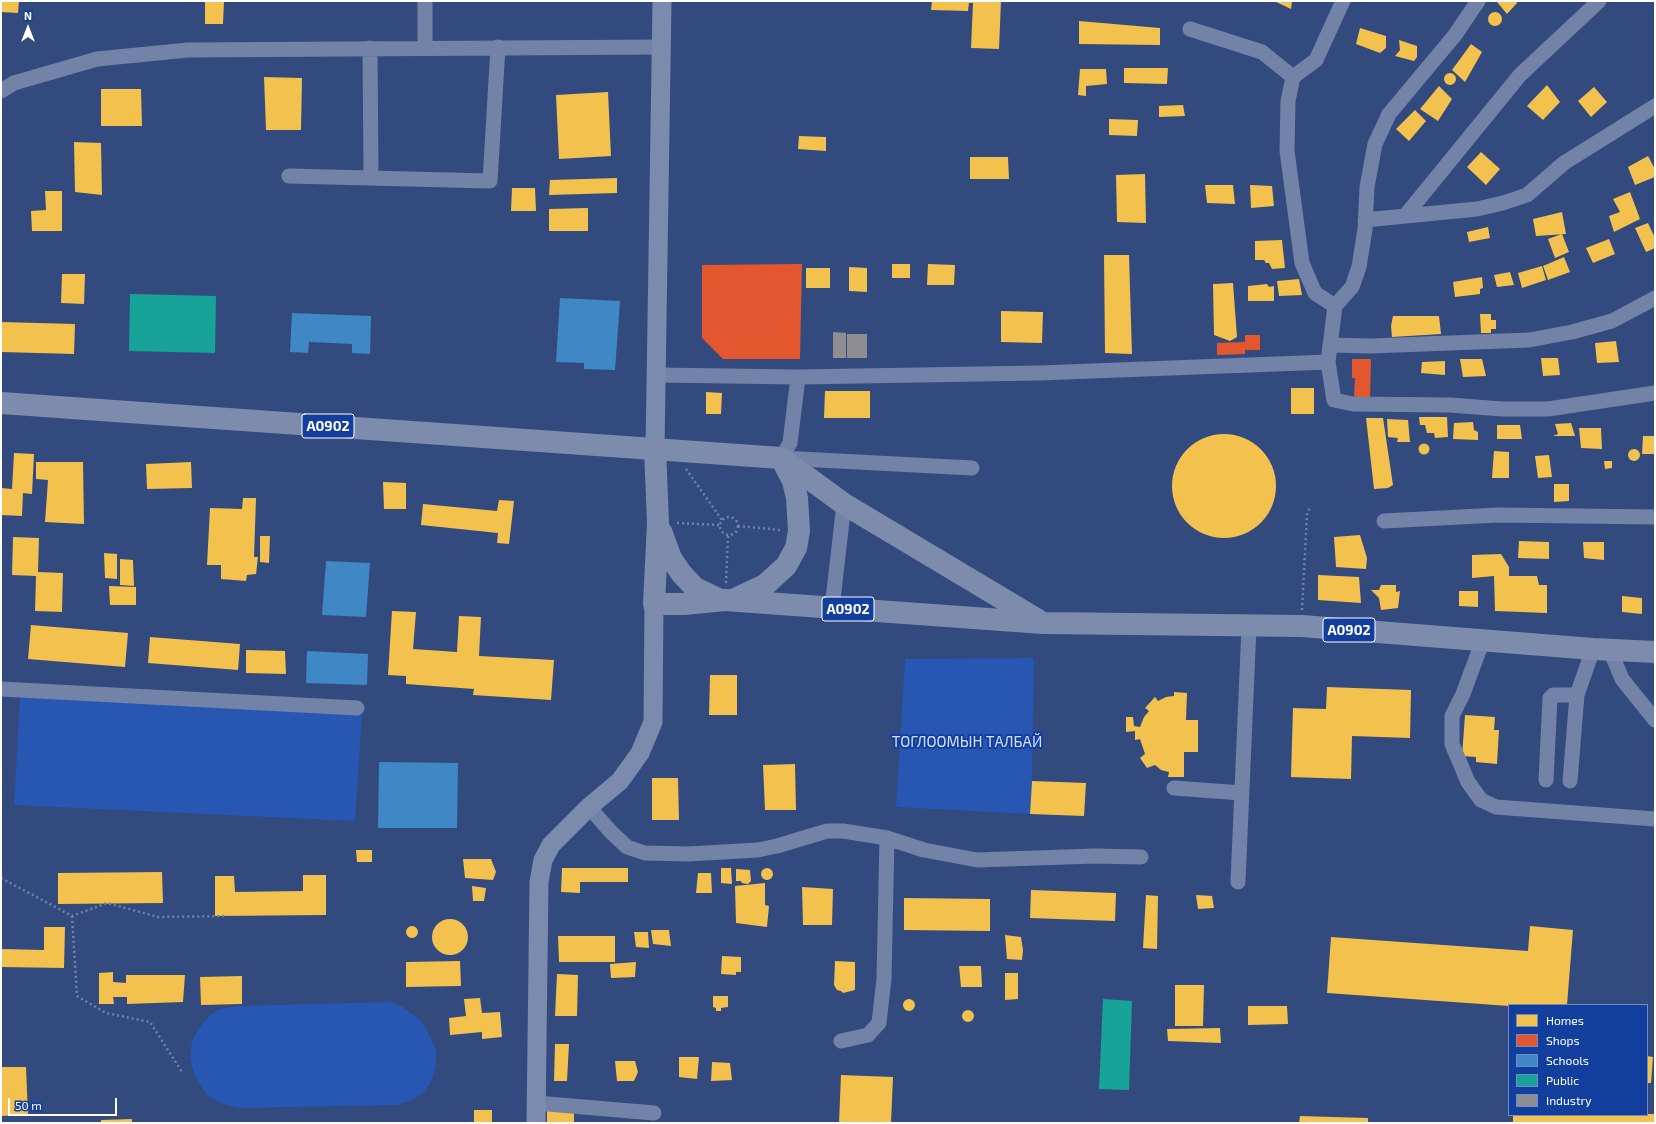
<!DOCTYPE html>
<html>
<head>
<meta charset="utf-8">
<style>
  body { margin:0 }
  #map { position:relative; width:1656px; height:1124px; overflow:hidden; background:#324a7e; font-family:"Exo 2",sans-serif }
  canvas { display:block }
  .frame { position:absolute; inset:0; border:2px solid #fff; pointer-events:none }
  .legend { position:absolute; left:1508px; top:1004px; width:140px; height:112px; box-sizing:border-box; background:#123f9d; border:1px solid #718cc4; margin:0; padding:5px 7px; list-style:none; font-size:12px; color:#fff }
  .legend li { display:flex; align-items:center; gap:8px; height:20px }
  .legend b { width:20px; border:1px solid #718cc4 }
  .north { position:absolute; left:8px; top:8px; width:40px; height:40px; -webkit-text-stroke:3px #123f9d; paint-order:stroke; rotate:0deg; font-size:11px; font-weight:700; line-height:16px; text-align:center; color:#fff }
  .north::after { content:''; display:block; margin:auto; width:14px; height:18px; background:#fff; clip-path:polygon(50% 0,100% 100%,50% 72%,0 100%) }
  .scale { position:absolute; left:8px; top:1098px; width:109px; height:18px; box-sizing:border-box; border:2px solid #fff; border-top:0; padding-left:5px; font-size:12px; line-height:14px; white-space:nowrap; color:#fff; -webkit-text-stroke:3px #123f9d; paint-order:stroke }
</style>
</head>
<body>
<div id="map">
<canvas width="1656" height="1124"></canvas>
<div class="frame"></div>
<ul class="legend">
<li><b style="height:11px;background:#f2c14e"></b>Homes</li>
<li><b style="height:11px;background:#e4572e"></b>Shops</li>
<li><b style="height:11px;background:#3f88c5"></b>Schools</li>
<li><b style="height:11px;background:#17a398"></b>Public</li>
<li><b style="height:11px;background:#8d8d92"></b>Industry</li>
</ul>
<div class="north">N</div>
<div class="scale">50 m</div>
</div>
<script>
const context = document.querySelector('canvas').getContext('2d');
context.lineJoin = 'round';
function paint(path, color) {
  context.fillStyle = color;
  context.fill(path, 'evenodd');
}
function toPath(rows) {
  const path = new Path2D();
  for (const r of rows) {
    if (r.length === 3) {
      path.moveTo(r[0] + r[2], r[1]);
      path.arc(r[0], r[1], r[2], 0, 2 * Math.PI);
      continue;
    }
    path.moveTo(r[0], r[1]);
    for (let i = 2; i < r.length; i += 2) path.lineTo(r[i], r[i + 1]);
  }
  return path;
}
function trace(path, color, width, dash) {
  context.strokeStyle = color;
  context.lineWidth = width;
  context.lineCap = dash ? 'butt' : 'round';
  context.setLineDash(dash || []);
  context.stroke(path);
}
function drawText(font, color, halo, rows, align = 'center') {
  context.font = font + ' "Exo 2",sans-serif';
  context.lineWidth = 4;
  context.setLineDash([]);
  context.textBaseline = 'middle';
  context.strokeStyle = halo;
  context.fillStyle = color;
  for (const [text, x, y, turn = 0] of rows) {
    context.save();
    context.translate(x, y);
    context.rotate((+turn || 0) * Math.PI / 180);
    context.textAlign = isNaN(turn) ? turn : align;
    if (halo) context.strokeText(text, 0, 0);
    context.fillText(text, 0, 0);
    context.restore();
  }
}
paint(toPath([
  [1034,658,1032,781,1030,814,896,807,905,659],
  [20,697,362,714,355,821,14,805],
  [391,1002,403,1007,417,1017,425,1026,436,1050,436,1064,432,1080,422,1094,410,1101,397,1105,239,1108,223,1104,207,1095,195,1076,190,1058,192,1040,202,1024,211,1014,220,1009,237,1006]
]), '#2756b3');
paint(toPath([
  [1,1,19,1,18,13,1,12],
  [205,1,224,1,223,24,205,24],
  [932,1,1001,1,999,49,971,48,973,3,969,3,968,11,931,10],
  [1274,1,1292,1,1291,9],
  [1498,1,1516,1,1517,3,1507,14,1497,2],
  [1495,19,7],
  [1079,21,1160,28,1160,45,1079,44],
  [1360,28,1386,36,1386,48,1380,53,1356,44],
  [1399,40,1417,46,1417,57,1414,61,1395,56,1400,50],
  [1471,44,1482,52,1465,82,1452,70],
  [1124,68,1168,68,1167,84,1124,83],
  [1080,69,1106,69,1107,84,1086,86,1086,96,1078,95],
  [1450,79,6],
  [264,77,302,78,301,130,266,130],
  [1547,85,1560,102,1543,120,1527,106],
  [1439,86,1452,99,1438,121,1420,109],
  [1594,87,1607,102,1591,117,1578,101],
  [101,89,141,89,142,126,101,126],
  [608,92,611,156,559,159,556,95],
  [1183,105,1185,116,1159,117,1159,106],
  [1415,110,1426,121,1409,141,1396,129],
  [1109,119,1138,120,1137,136,1109,135],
  [799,136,826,137,826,151,798,149],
  [74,142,101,143,102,195,75,192],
  [1481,152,1500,169,1486,185,1467,167],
  [1648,156,1655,169,1655,177,1635,185,1628,167],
  [970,157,1008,157,1009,179,970,179],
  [1145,174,1146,223,1117,222,1116,175],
  [617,178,617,193,549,195,550,180],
  [1205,185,1233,185,1235,204,1207,203],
  [1250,185,1272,186,1274,206,1251,208],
  [512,188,535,188,536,211,511,211],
  [45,191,62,191,62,231,32,231,31,211,46,210],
  [1630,192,1640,219,1614,232,1609,216,1620,212,1613,199],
  [588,208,588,231,549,231,549,209],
  [1562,212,1566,234,1536,236,1533,219],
  [1648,223,1655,238,1655,248,1646,252,1635,228],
  [1488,227,1490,238,1469,242,1467,232],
  [1562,234,1569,252,1555,258,1548,239],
  [1609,239,1615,254,1593,263,1586,248],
  [1282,240,1285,268,1272,269,1269,263,1266,263,1264,260,1255,260,1255,241],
  [1104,255,1129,255,1132,354,1105,353],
  [1564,257,1570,272,1548,280,1543,266],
  [892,264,910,264,910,278,892,278],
  [928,264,955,265,954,285,927,285],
  [1542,266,1546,280,1522,288,1518,273],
  [849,267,867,268,867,292,849,291],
  [806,268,830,268,830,288,806,288],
  [1510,272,1514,285,1497,287,1494,275],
  [62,274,85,274,84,304,61,303],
  [1482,277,1483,288,1480,289,1480,294,1455,297,1453,282],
  [1299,279,1302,295,1279,296,1277,281],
  [1233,283,1237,337,1230,341,1214,335,1213,284],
  [1267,284,1269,287,1274,286,1274,301,1248,301,1248,286],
  [1001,311,1043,312,1042,343,1001,342],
  [1480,314,1491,314,1491,320,1496,320,1496,329,1491,329,1491,333,1481,333],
  [1393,316,1439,316,1441,334,1392,337,1391,326],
  [1,322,75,324,74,354,1,352],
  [1616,341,1619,362,1597,363,1595,343],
  [1541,358,1558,358,1560,375,1543,376],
  [1460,359,1482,359,1486,376,1463,377],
  [1445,361,1445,375,1421,373,1422,362],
  [1291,388,1314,388,1314,414,1291,414],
  [825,391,870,391,870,418,824,418],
  [706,392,722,393,721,414,706,414],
  [1419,417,1447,417,1448,437,1435,438,1434,433,1427,433,1425,425,1420,425],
  [1366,418,1383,418,1393,485,1388,488,1374,489],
  [1387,419,1408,420,1410,442,1397,442,1398,438,1388,437],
  [1473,422,1474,430,1478,432,1478,440,1453,439,1454,423],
  [1571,423,1575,436,1553,436,1558,434,1555,424],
  [1497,425,1520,425,1522,439,1497,439],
  [1579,428,1601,428,1602,449,1581,448],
  [1224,486,52],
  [1643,436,1655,436,1655,454,1642,454],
  [1424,449,5.5],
  [1634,455,6],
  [1494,451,1509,452,1509,478,1492,478],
  [14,453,34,454,32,494,23,493,22,516,1,515,1,488,12,489],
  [1549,455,1552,477,1538,478,1535,456],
  [1604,461,1612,461,1612,468,1605,469],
  [36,462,83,462,84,524,45,522,48,480,36,479],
  [191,462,192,488,147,489,146,464],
  [383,482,406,483,406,509,384,509],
  [1554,484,1569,484,1569,501,1554,502],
  [243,498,256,498,254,557,258,557,256,574,247,575,246,581,221,579,221,565,207,565,210,508,242,509],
  [499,500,514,501,509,544,497,543,498,533,421,525,423,504,497,511],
  [1360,535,1367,558,1366,569,1336,567,1334,537],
  [260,536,270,536,269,563,260,562],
  [13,537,39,538,38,572,63,573,62,612,35,611,36,576,12,575],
  [1519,541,1549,542,1549,559,1518,558],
  [1583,542,1604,542,1604,560,1584,558],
  [104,553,117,554,117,579,105,578],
  [1501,554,1509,567,1509,576,1537,576,1539,585,1547,585,1547,613,1495,611,1494,576,1472,578,1472,555],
  [120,559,133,560,134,586,120,585],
  [1318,575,1359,577,1361,603,1318,600],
  [1381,585,1396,585,1396,592,1400,591,1398,608,1381,610,1379,598,1371,590,1379,590],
  [109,586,136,587,136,605,110,605],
  [1459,591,1478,591,1478,607,1459,606],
  [1622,596,1642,598,1642,614,1622,612],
  [392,611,416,612,413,649,457,652,459,616,481,617,479,656,554,660,551,700,473,695,474,689,406,684,406,676,388,675],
  [31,625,128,633,125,667,28,659],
  [150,637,240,644,238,670,148,663],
  [246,650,285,651,286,674,246,673],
  [710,675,737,675,737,715,709,715],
  [1327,687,1411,690,1410,738,1352,736,1351,779,1291,777,1293,708,1326,709],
  [1174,692,1187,693,1186,720,1198,720,1198,752,1184,752,1184,777,1168,777,1169,772,1161,770,1155,765,1147,768,1140,758,1145,754,1140,739,1135,740,1135,731,1126,732,1126,717,1133,717,1134,726,1140,727,1144,717,1149,711,1145,708,1155,697,1158,701,1166,697,1174,696],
  [1465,715,1495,717,1494,730,1499,730,1497,764,1476,762,1476,757,1462,756],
  [795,764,796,810,765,810,763,765],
  [652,778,678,778,679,820,652,820],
  [1032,781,1086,783,1084,816,1030,814],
  [356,850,372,850,372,862,357,862],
  [463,859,491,859,496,872,493,880,465,878],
  [767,874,6],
  [562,868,628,868,628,882,580,882,580,893,561,892],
  [721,868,731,868,732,884,721,883],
  [736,869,750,870,751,881,748,884,742,883,741,881,736,881],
  [162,872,163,903,58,904,58,873],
  [698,873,711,873,712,893,696,893],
  [303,875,326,875,326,915,215,916,215,876,234,876,235,892,303,891],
  [765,883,765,905,769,906,767,927,736,923,735,886],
  [472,886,486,888,484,901,473,901],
  [802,887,833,889,832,925,803,925],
  [1031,890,1116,893,1115,921,1030,918],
  [1146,895,1158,896,1157,949,1143,948],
  [1196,895,1212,896,1214,908,1198,909],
  [904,898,990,899,990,931,904,930],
  [450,937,18],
  [412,932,6],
  [1530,926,1573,930,1567,1005,1509,1006,1327,993,1331,937,1528,951],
  [44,927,65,927,64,968,1,967,1,949,44,950],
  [651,930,669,930,671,946,653,944],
  [634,932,648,932,649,948,636,947],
  [1005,935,1021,937,1023,950,1022,960,1007,959],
  [558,936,615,936,615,962,559,962],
  [722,956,741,957,741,972,736,972,736,975,721,974],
  [460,961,461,986,406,987,406,962],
  [835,961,855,962,855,990,843,993,841,991,837,990,834,985],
  [636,962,635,977,611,978,610,964],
  [959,966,981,966,982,987,961,987],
  [113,972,113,982,126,983,126,975,185,975,183,1002,127,1004,127,997,113,997,114,1004,99,1004,99,973],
  [1005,973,1018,973,1018,999,1005,1000],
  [557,974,578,975,577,1016,555,1016],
  [242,976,242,1004,201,1005,200,977],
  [1175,985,1204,985,1203,1026,1175,1026],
  [713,996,728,996,728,1007,721,1008,721,1011,716,1011,716,1008,713,1007],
  [480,998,482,1013,500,1012,502,1037,482,1039,482,1032,450,1035,449,1018,466,1016,464,999],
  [909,1005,6],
  [1248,1006,1287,1006,1288,1024,1248,1025],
  [968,1016,6],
  [1220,1028,1221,1043,1168,1041,1167,1029],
  [555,1044,569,1044,567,1081,554,1081],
  [1647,1056,1653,1057,1651,1083,1647,1083],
  [679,1057,699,1057,697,1079,679,1077],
  [615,1061,635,1061,638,1072,634,1081,617,1081],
  [712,1062,730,1063,732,1080,711,1081],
  [1,1067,26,1067,28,1115,1,1116],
  [841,1075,893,1077,891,1123,839,1123],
  [547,1109,574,1109,574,1123,547,1123],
  [474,1110,492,1110,492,1123,474,1123],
  [1647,1114,1655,1114,1655,1123,1513,1123,1513,1115],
  [1300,1116,1368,1118,1368,1123,1299,1123],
  [132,1119,132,1123,101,1123,101,1120]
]), '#f2c14e');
paint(toPath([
  [802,264,800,359,723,359,702,338,702,265],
  [1245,335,1260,335,1260,350,1245,350,1245,354,1217,355,1217,343,1245,342],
  [1352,359,1371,359,1370,400,1354,399,1355,378,1352,378]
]), '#e4572e');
paint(toPath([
  [560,298,620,301,615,370,584,369,584,363,556,362],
  [292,313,371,316,370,354,352,353,352,344,309,342,308,353,290,352],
  [326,561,370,563,366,617,322,615],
  [307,651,368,654,367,685,306,683],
  [379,762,458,763,457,828,378,828]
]), '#3f88c5');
paint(toPath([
  [130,294,216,296,215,353,129,351],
  [1103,999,1132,1001,1129,1090,1099,1089]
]), '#17a398');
paint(toPath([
  [833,332,846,333,846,358,833,358],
  [847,334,867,334,867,358,847,358]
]), '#8d8d92');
trace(toPath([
  [686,469,722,520],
  [729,526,9],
  [677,523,719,525],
  [738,526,781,530],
  [726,583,728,536],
  [1302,610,1307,514,1310,508],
  [1,878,72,916,107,903,158,917,227,916],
  [72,916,77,996,106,1013,150,1022,182,1072]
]), '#7283a7', 2.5, [2, 3]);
trace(toPath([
  [425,1,425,48],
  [1478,1,1455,35,1389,114,1375,144,1367,187,1365,229,1359,267,1352,287,1335,306,1328,362,1334,400,1353,404,1450,405,1502,409,1548,409,1655,393],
  [1190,29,1262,52,1293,77],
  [370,48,371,178],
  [1,91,14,83,97,59,188,50,662,47],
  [289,176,490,181,498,47],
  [1405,216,1520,75,1599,1],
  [1365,220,1477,209,1503,203,1527,195,1564,163,1655,106],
  [1335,306,1315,293,1302,263,1287,151,1288,101,1293,77,1316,60,1343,1],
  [1330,345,1371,346,1529,340,1572,332,1612,321,1655,298],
  [657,375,798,377,1040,373,1328,362],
  [798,377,790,443,781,458,972,468],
  [1384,521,1498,515,1655,517],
  [832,608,844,504],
  [1483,640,1463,694,1452,716,1452,744,1468,782,1481,800,1496,807,1655,819],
  [1610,650,1622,679,1655,720],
  [1,689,357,708],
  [1546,780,1550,698,1553,695,1577,695,1593,649],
  [1570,781,1577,695],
  [1174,788,1242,793],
  [589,807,611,832,627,847,645,853,688,854,758,850,777,846,827,831,843,831,887,838,924,850,977,860,1095,856,1141,857],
  [1238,882,1249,626],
  [841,1041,868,1035,879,1023,884,979,887,838],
  [536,1103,654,1113]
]), '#7283a7', 15);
trace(toPath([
  [655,449,662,1],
  [536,1123,539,882,543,860,551,845,589,807,620,781,640,753,653,722,654,604]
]), '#7b8bad', 19);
trace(toPath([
  [1,403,781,458,844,504,1038,620],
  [655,449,658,523,654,604,684,604,725,600,1043,623,1302,626,1593,649,1655,652],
  [661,531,671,558,681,573,695,588,720,600],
  [733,600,765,585,786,566,796,548,799,531,797,498,793,481,782,460]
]), '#7d8cad', 22);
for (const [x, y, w] of [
  [328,426,52],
  [848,609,52],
  [1349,630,52]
]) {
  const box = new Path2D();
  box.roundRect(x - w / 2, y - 12, w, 24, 3);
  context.fillStyle = '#123f9d';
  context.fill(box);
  trace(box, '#fff', 1);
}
drawText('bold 14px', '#fff', null, [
  ["A0902",328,426],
  ["A0902",848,609],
  ["A0902",1349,630]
]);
drawText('15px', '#d1e0fe', '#123f9d', [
  ["ТОГЛООМЫН ТАЛБАЙ",967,742]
]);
</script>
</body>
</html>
